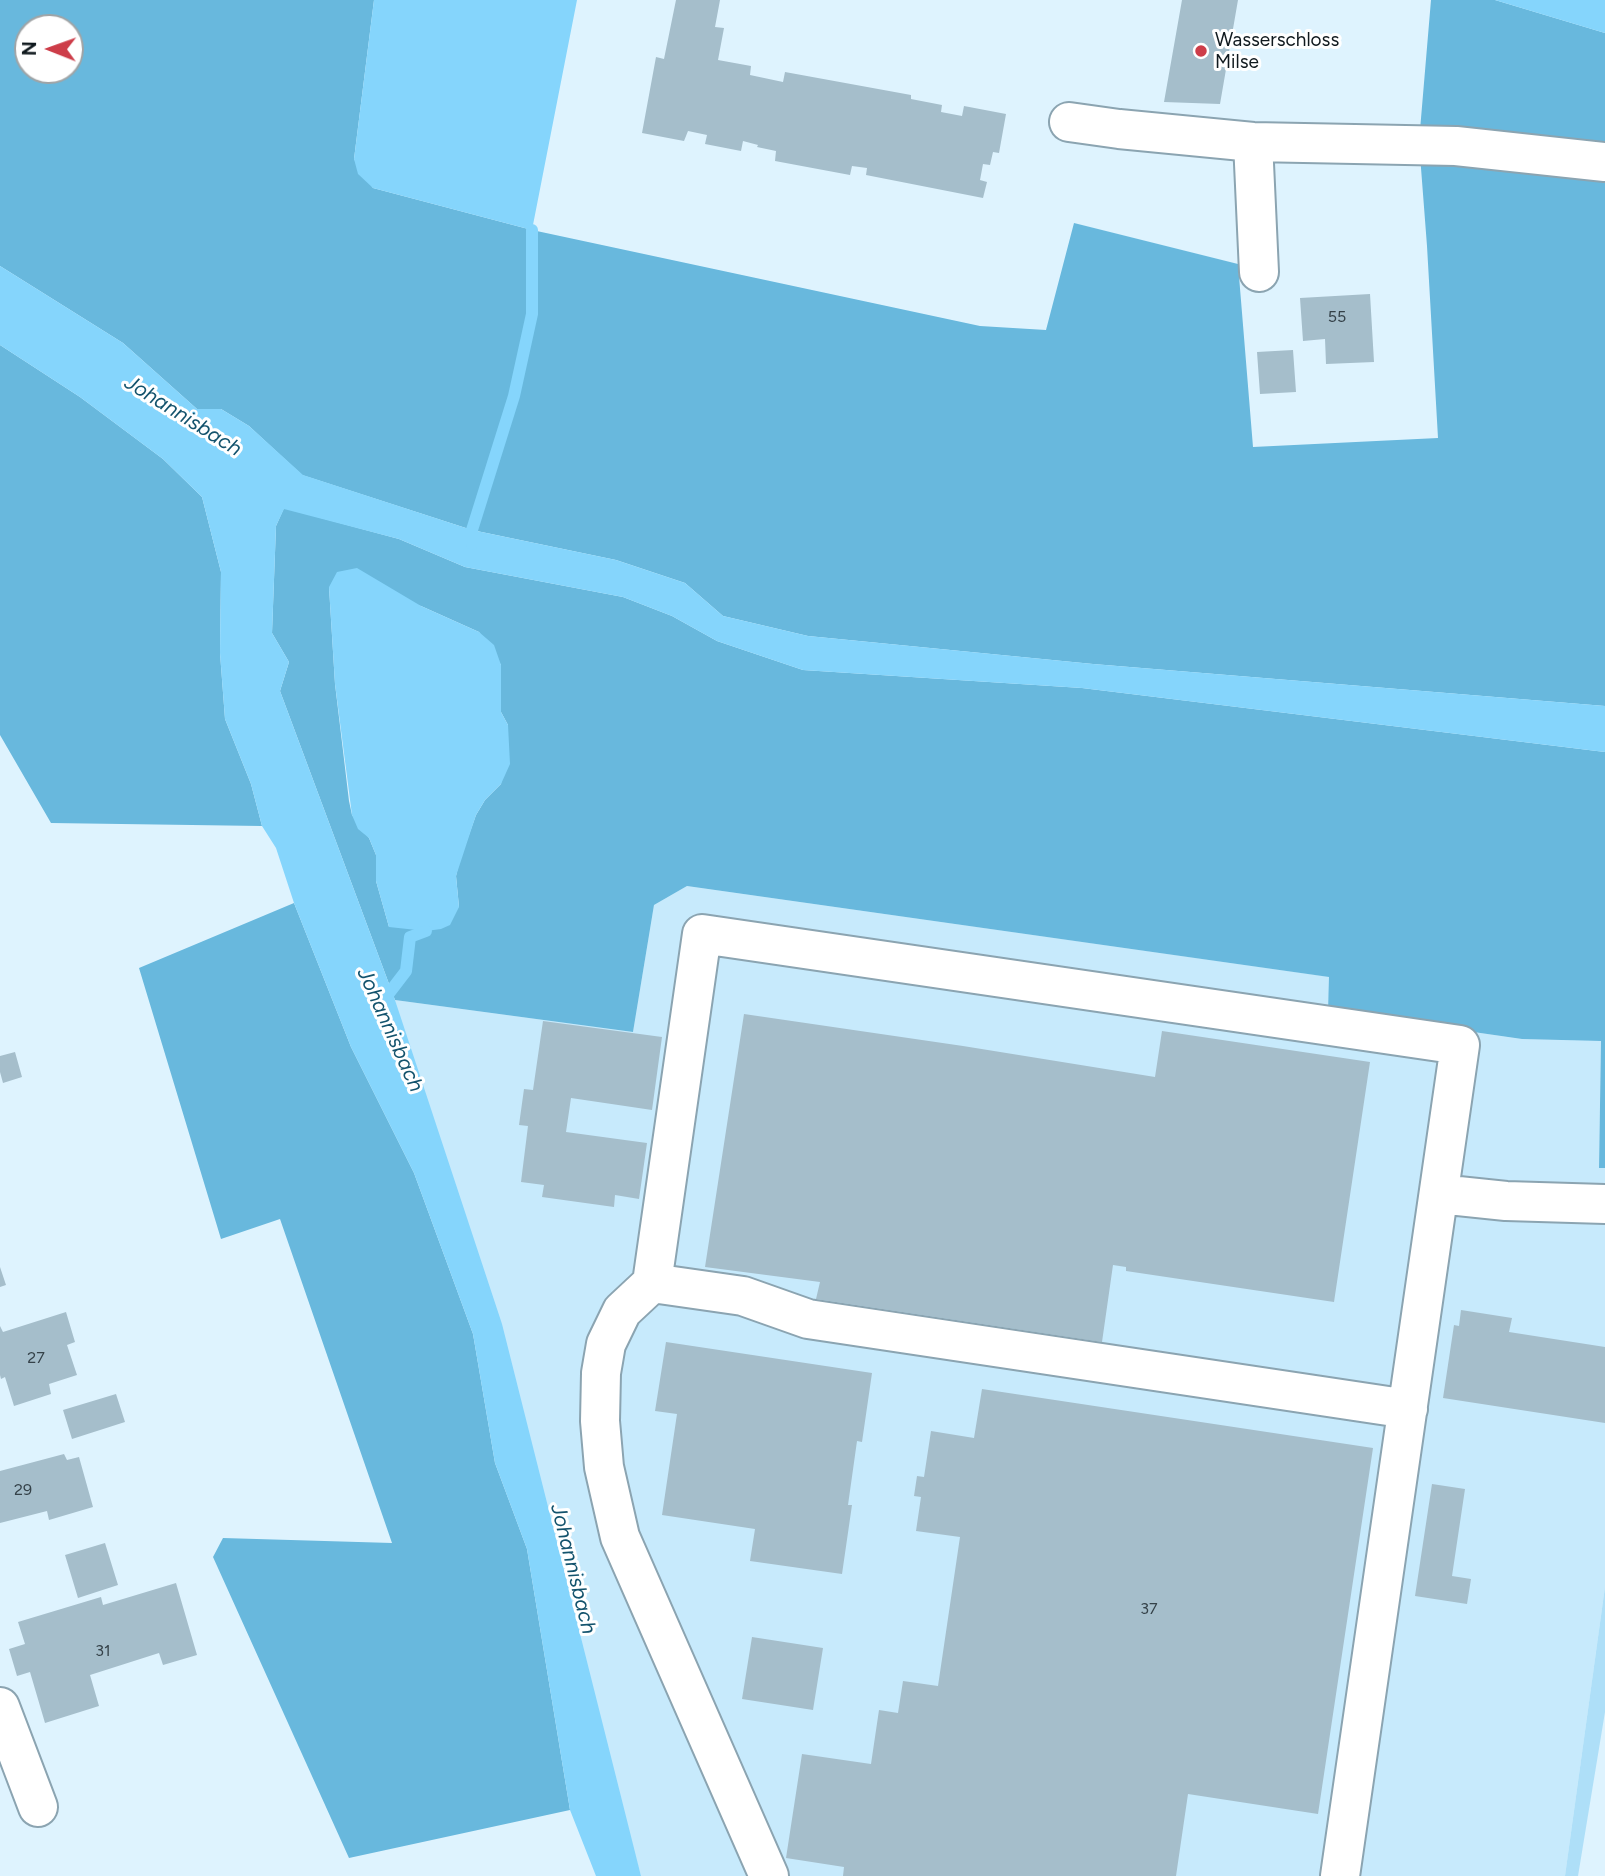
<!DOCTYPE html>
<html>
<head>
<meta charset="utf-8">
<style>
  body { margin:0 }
  #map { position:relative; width:1605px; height:1876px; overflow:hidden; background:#def3fe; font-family:Figtree,sans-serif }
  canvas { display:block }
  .north { position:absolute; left:14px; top:14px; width:70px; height:70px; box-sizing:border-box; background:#fff; border:2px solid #9fa3a5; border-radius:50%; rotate:271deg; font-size:19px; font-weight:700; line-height:28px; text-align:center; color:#10191e }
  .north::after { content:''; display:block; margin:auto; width:24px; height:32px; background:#cd3d49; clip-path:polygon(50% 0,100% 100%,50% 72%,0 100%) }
</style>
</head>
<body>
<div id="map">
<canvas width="1605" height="1876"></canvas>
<div class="north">N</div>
</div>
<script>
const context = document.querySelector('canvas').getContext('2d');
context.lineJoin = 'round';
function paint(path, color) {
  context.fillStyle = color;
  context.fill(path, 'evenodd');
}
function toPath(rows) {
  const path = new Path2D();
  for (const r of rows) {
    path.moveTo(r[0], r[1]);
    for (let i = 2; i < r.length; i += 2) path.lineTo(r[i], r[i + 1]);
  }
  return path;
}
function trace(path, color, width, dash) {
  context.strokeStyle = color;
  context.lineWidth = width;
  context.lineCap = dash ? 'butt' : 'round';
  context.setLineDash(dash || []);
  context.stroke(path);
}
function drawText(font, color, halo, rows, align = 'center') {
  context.font = font + ' Figtree,sans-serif';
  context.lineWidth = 6;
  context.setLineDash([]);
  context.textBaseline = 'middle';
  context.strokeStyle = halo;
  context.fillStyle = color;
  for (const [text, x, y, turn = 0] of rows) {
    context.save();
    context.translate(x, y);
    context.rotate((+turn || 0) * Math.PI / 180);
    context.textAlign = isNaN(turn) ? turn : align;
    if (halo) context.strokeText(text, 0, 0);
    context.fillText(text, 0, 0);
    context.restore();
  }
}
paint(toPath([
  [687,886,1330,977,1328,1011,1522,1039,1601,1041,1599,1167,1605,1168,1605,1587,1565,1876,641,1876,395,1000,633,1032,654,905]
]), '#c7eafc');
paint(toPath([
  [1605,1587,1605,1712,1578,1876,1565,1876]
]), '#aedff8');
paint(toPath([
  [0,0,374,0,354,159,373,188,532,230,980,326,1046,330,1074,223,1238,264,1253,447,1438,438,1427,246,1419,142,1431,0,1495,0,1605,33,1605,706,1093,664,808,636,723,616,685,583,616,560,472,530,302,475,249,426,221,409,197,409,123,343,0,266],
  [28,28,70,28,70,70,28,70],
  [0,345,80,397,163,459,202,497,221,572,220,653,225,719,251,784,262,826,51,823,0,735],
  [284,508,399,539,465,567,623,597,672,616,717,641,803,670,1082,688,1605,752,1605,1168,1599,1168,1601,1041,1522,1039,1328,1011,1329,977,687,886,654,905,633,1032,395,1000,280,691,289,662,272,633,276,526],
  [329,587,421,606,479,632,501,665,501,712,508,725,501,784,485,800,476,815,459,863,456,876,459,907,389,927,376,881,376,855,369,838,352,815,349,801,335,684],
  [294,903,351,1047,414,1173,473,1334,495,1463,527,1549,570,1810,349,1858,213,1557,223,1538,392,1543,280,1219,221,1239,139,968]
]), '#68b8dd');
paint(toPath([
  [374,0,577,0,532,230,373,188,358,174,354,159],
  [1495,0,1605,0,1605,33],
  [0,266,123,343,197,409,221,409,249,426,303,475,472,530,616,560,685,583,723,616,808,636,1093,664,1605,706,1605,752,1082,688,803,670,717,641,672,616,623,597,465,567,399,539,284,509,276,526,272,633,289,662,280,691,395,1000,502,1324,641,1876,596,1876,570,1810,527,1549,495,1463,473,1334,414,1173,351,1047,294,903,276,848,262,826,251,784,225,719,220,653,221,572,202,497,163,459,80,397,0,345],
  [357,568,421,606,479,632,494,645,501,665,501,712,508,725,510,764,501,784,485,800,476,815,456,876,459,907,450,925,441,929,426,931,389,927,376,881,376,855,369,838,358,829,352,815,335,684,329,587,337,572]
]), '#85d5fc');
trace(toPath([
  [472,544,472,530,514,396,532,314,532,230],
  [383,1001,406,971,410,937,426,931]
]), '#85d5fc', 12);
paint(toPath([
  [676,0,720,0,715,27,724,28,718,60,751,66,750,75,783,82,785,72,911,95,911,99,942,105,941,112,962,116,964,106,1006,114,999,153,993,152,990,165,983,164,980,180,987,182,983,198,866,175,867,168,852,166,850,175,775,161,776,151,757,147,758,145,743,141,741,151,705,144,707,135,688,131,684,141,642,133,656,57,664,59],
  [1182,0,1238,0,1220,104,1164,102],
  [1370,294,1374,362,1326,364,1325,339,1303,341,1300,298],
  [1293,350,1296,392,1260,394,1257,352],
  [744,1014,963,1046,1155,1077,1162,1031,1370,1062,1334,1302,1126,1271,1126,1267,1113,1265,1102,1342,816,1299,820,1282,705,1267],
  [543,1021,662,1037,652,1110,571,1098,566,1132,647,1143,639,1199,615,1195,614,1207,542,1197,544,1185,521,1182,528,1126,519,1125,524,1089,533,1090],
  [15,1052,22,1077,3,1083,0,1072,0,1056],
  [0,1267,6,1285,0,1287],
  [1461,1310,1512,1318,1509,1332,1605,1347,1605,1423,1443,1398,1454,1325,1459,1326],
  [66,1312,75,1342,67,1345,77,1375,49,1384,51,1394,14,1406,5,1377,1,1379,0,1375,0,1326,3,1332],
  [666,1342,872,1373,862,1442,857,1441,848,1505,852,1505,842,1574,750,1561,755,1529,662,1515,677,1414,655,1411],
  [982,1389,1373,1448,1318,1814,1188,1794,1176,1876,843,1876,844,1867,786,1858,802,1754,871,1764,879,1710,898,1713,903,1681,938,1686,960,1537,916,1531,921,1497,914,1496,917,1476,924,1477,931,1431,974,1438],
  [116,1394,125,1422,72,1439,63,1410],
  [64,1454,67,1460,79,1457,93,1507,49,1520,47,1511,0,1523,0,1471],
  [1432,1484,1465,1489,1452,1576,1471,1579,1467,1604,1415,1596],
  [105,1543,118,1585,78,1598,65,1555],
  [176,1583,197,1655,163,1665,159,1653,90,1675,99,1706,45,1723,30,1672,17,1676,9,1649,25,1644,18,1622,101,1597,103,1605],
  [752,1637,823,1648,813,1710,742,1699]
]), '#a5becb');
const minor = toPath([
  [1069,122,1119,129,1253,142,1456,146,1605,162],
  [1253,142,1259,272],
  [1439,1194,1506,1201,1605,1204],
  [652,1283,702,934,1460,1045,1340,1876],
  [0,1707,38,1807],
  [769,1876,620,1537,604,1467,600,1421,601,1373,606,1344,622,1311,652,1283,743,1296,808,1319,1408,1409]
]);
trace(minor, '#8ba4b1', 42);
trace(minor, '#fff', 38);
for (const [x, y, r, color] of [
  [1201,51,7,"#cd3d49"]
]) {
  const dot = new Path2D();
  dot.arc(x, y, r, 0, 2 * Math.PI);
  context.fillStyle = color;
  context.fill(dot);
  trace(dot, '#fff', 2.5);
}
drawText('16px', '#354249', null, [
  ["55",1337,317],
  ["27",36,1358],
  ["29",23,1490],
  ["37",1149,1609],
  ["31",103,1651]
]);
drawText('19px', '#10191e', '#fff', [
  ["Wasserschloss",1215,40],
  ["Milse",1215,62]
], 'left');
drawText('italic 21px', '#13536d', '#fff', [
  ["Johannisbach",183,416,32],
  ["Johannisbach",390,1030,66],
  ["Johannisbach",573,1569,76]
]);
</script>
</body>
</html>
